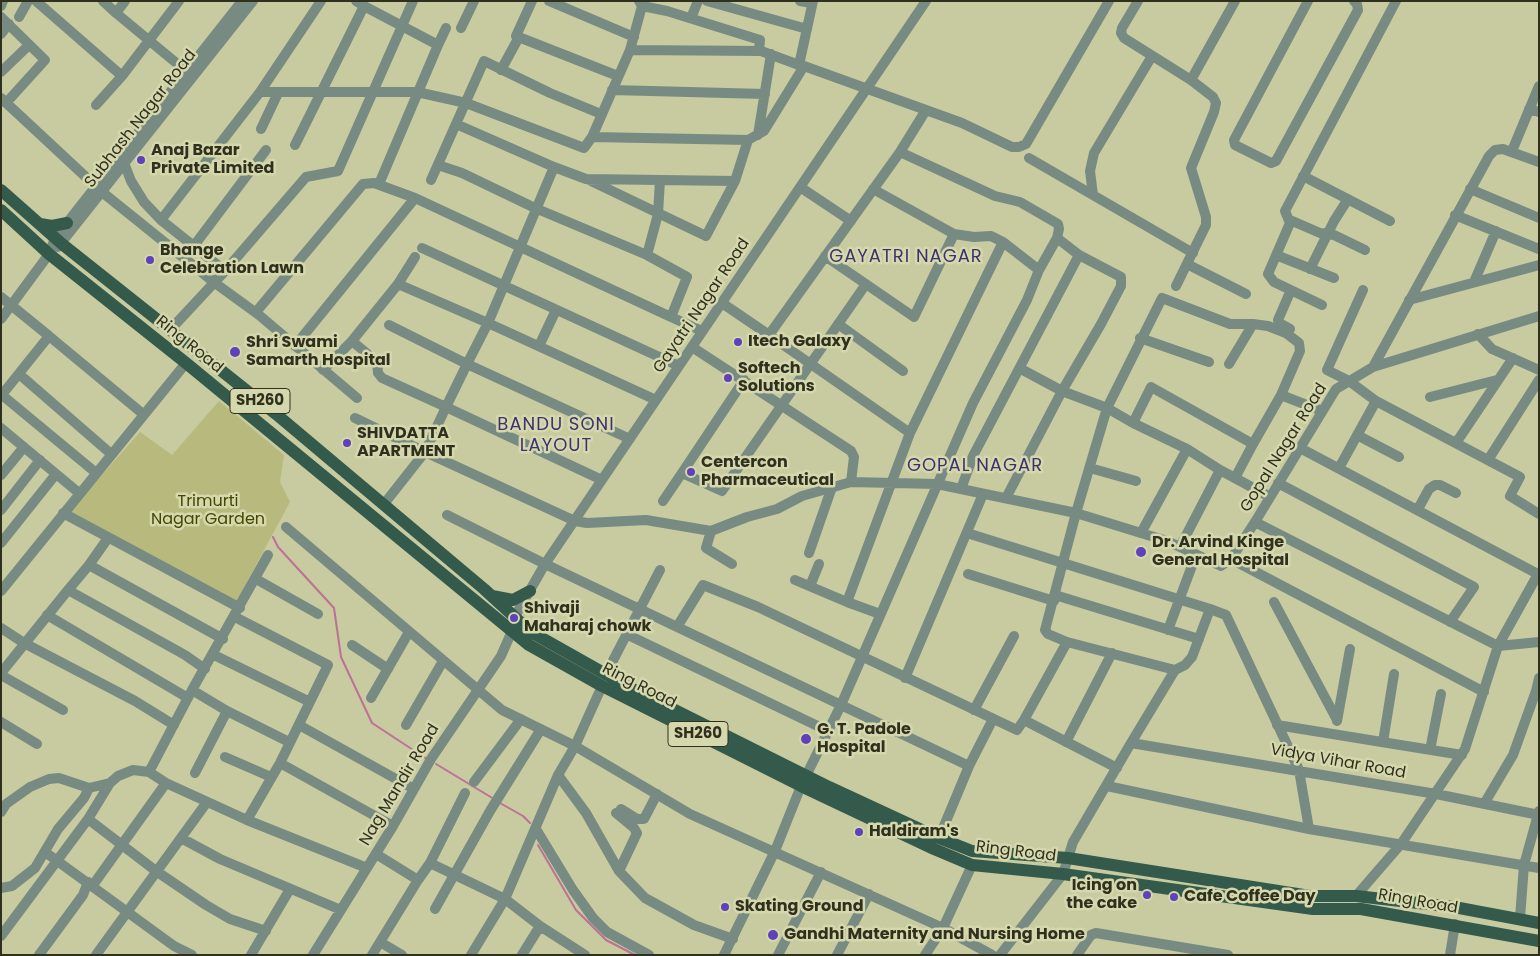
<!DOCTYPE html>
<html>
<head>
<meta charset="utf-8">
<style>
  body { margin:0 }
  #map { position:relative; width:1540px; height:956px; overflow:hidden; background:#c8ca9f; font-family:Poppins,sans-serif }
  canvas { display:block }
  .frame { position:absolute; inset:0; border:2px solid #30301f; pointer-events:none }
</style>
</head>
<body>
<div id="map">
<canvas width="1540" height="956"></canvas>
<div class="frame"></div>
</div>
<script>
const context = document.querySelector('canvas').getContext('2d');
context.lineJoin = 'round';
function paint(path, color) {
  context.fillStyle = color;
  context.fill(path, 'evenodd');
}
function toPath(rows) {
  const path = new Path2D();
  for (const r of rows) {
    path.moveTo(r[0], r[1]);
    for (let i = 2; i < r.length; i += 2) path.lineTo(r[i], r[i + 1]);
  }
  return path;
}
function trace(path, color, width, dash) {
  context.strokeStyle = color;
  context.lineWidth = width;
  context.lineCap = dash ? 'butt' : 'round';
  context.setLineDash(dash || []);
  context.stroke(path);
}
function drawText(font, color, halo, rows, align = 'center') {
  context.font = font + ' Poppins,sans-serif';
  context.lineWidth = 5;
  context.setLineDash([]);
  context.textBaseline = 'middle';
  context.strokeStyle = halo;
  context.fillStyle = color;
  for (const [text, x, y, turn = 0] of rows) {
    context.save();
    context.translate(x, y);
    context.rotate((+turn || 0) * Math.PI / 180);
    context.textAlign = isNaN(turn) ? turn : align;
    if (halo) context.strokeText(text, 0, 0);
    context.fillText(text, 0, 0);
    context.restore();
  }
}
paint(toPath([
  [219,401,284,455,280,482,290,502,236,602,70,511,140,432,172,455]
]), '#b8ba7d');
trace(toPath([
  [273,537,278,547,334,608,341,657,372,723,427,759],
  [436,764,494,799],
  [500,803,523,816,530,823],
  [538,845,576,910,606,940,635,955]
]), '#be7097', 2);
trace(toPath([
  [36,1,122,76,179,1],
  [103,1,116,13,125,1],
  [532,1,516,36,618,76],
  [549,1,634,37],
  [707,1,807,29],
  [800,1,812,3],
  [1138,1,1122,28,1121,33,1124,38,1191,80,1213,97,1216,103,1214,112,1191,168,1206,217,1206,225,1176,286],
  [1308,1,1234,140,1235,145,1271,163,1276,161,1358,10,1357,4,1354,1],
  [1,6,3,1],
  [364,6,438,45,379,184],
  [642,6,667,11,760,40,759,51],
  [116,13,192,76],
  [1,17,45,60,6,103],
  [19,17,28,1],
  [691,18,698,1],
  [461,28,474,1],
  [1,34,9,24],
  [438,45,446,28],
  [630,50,761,51,799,65],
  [804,66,799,65,813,1],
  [501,70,519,37],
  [1,72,29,45],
  [1191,80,1235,1],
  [612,90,765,94],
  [260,92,321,1],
  [1,98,102,192,215,283,259,315,357,398],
  [96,105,122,76],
  [1529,109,1539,112],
  [456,124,554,167],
  [261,129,278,93],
  [758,135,771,54],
  [592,137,630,50,642,6,639,1],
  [295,145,364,6,356,1],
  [1512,151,1539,86],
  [121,155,131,181,144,202,161,220,260,92,417,92,466,103,584,148,592,137,748,140],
  [1029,158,1193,253],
  [1303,176,1390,221],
  [431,180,484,61,550,93,601,114],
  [589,180,706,236,735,181],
  [800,187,851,221],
  [873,189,954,234],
  [1470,189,1539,218],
  [1093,195,1090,171,1094,153,1152,56],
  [1455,215,1539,249],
  [161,220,225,271,306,177,338,171,413,1],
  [1290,220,1320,233,1334,235,1365,250],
  [1057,238,1079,255],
  [58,247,253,1],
  [193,247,266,150],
  [422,248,679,366],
  [647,255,658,214,660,180],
  [1276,255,1334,278],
  [825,256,914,317,954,234,974,237,991,236,1003,242],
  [1187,264,1246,294],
  [1310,269,1334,221,1348,199],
  [1474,282,1496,231],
  [398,284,415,257],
  [1,297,49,336,1,396],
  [1409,300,1539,265],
  [722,303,769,335],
  [1322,305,1274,282,1268,274,1290,223,1285,211,1396,1],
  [256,312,363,184,374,183,415,198,671,317,687,277,647,255,535,208,462,173,438,165],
  [671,317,702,331],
  [1,319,49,254,55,238,242,1],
  [838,324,903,371],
  [389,325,467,364,488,323,554,167,586,179,735,181,748,140,764,131,804,66,962,123,1012,147,1019,147,1026,144,1109,1],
  [1290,329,1279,323,1278,320,1291,290],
  [170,330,225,271],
  [1478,334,1492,349,1539,370],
  [49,336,143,414],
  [1140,338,1209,362],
  [295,346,415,198],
  [539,346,556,310],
  [692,347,851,451,854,457,851,482],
  [1229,364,1253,324],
  [1373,367,1489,156,1495,150,1503,149,1539,162],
  [323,370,352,341],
  [19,374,110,453],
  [744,380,682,473,722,491,866,284],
  [2,395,95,472],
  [1281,395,1322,411],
  [1430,397,1497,380],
  [1376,401,1520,477,1510,496,1539,514],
  [355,418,425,452,384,504],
  [1133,423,1151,387,1253,444,1281,395,1300,351,1299,343,1286,333,1268,326,1253,324,1230,324,1162,298,1107,408,1076,513,1045,630,1048,634,1067,642,1175,670],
  [1,428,79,493],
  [910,433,769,335,900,152,926,110],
  [1357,435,1399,457],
  [630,439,467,364,446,407,382,378,378,373,377,362,352,341,398,284,488,323,656,400],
  [1456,443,1513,358],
  [1300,448,1538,574,1498,646,1465,749,1401,844,1356,896],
  [1488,460,1539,380],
  [1090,468,1136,481],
  [1339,468,1376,401,1349,381,1327,370,1363,290],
  [1,475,24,447],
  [1235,478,1253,444],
  [602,480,446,407,425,452,575,521,587,523,646,520,711,531,747,517,777,509,802,496,851,482,937,484,1076,513,1167,541,1221,566,1231,559,1255,522,1336,389,1373,367,1539,316],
  [1278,483,1474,587,1450,622],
  [961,489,973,456,1079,255,1121,277,1121,286,1101,324,1062,391,1021,369],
  [1006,498,1062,391,1107,408,1133,423,1187,449,1220,470],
  [663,501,682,473],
  [1418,509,1429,489,1435,485,1440,485,1456,493],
  [1,510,40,460],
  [63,513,240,608],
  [447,515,545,564,969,766],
  [1255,522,1498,646,1539,642],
  [286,527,502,710,575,746,690,814,943,928,992,955],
  [711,531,706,548,732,564],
  [967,533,1210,609],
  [1141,533,1187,449],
  [1,543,56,474],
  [1180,547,1220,470,1270,497],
  [809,553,832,487],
  [1231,559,1484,692],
  [89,565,108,538],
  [968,574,1054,601],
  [256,579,318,614],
  [795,580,847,602],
  [810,586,819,564],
  [1,591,186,363],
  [1055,595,1199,639],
  [1274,602,1337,720],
  [880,614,847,602,910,433,1003,242,1039,270,1057,238,1059,229,1058,224,1020,202,995,196,900,152],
  [47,615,188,698],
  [235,617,328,665,280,763,247,820,367,868],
  [677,627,703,585,758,607,1017,730,1024,720,1117,768],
  [1,628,24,643,135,701,174,725],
  [1168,630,1196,555],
  [626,634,828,731],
  [352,645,388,669],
  [214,655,310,702],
  [205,669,185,655,68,590,89,565,223,639],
  [1,673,68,590],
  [606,674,660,570],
  [1,675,63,710],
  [905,678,983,494],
  [192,690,227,711,289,742],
  [371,698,409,632],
  [974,710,1014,636],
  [1024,720,1067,642],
  [1337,721,1350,649],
  [1,722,37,744],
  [299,725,414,789],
  [406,725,443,661],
  [1277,725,1462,755],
  [1066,742,1112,653],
  [1383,742,1394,674],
  [1131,743,1436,794,1539,815],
  [1430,750,1441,694],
  [225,757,271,777],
  [280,763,393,826],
  [149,772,166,783,247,820],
  [195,773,227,711],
  [558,775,586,813,619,871,645,898,694,925,733,939],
  [474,782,521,719],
  [1107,786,1309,829,1539,868],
  [1484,804,1513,755,1536,691,1539,678],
  [621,809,637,819,644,819,657,794],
  [1,812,6,804,30,787,49,779,59,778,89,788,110,783,118,776,133,770,149,772,192,690,268,555],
  [616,813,634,828,637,833,619,871],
  [88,819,156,871,206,905,230,919,266,931],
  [536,829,573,890,593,918,607,932,649,955],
  [181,838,220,859,341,910],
  [939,838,969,766,993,719],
  [45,852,174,946,192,955],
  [376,854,418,880,430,863,505,899,540,926,585,955],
  [430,863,465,793],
  [93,885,166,783],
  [1,888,12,886,35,868,58,829,84,798,89,788],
  [435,909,490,811,541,729],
  [1520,918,1524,865,1539,811],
  [1,936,88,819,110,783],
  [380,942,402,955],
  [39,955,83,895,88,882],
  [96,955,207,802],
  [251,955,290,889],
  [313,955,393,826,431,759,501,656,512,631,514,618,545,564,926,1],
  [372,955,418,880],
  [471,955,505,899,558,775,575,746,602,686],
  [522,955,540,926],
  [724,955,775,851,801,786,841,705,973,403,1027,300,1039,270],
  [778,955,821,872],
  [837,955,869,894],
  [925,955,943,928,972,865],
  [1000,955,1063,874,1073,842,1131,743,1175,670,1185,665,1192,657,1210,609,1226,615,1299,770,1309,829],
  [1077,955,1091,935,1096,933,1228,955],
  [1450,955,1455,924]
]), '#778b83', 10);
trace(toPath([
  [1,190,62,244,276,414,484,589,531,632,625,685,829,787,939,838,972,851,1068,858,1310,896,1356,896,1454,907,1539,923],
  [1,210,49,254,186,363,529,645,602,686,801,786,934,849,972,865,1063,874,1313,909,1361,909,1539,941],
  [40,224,52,226,67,223],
  [492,596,513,600,530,591]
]), '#345a4c', 12);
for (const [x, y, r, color] of [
  [141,160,5,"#5f42ba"],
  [150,260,5,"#5f42ba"],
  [738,342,5,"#5f42ba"],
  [235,352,6,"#5f42ba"],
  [728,378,5,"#5f42ba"],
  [347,443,5,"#5f42ba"],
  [691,472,5,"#5f42ba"],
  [1141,552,6,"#5f42ba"],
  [514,618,5,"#5f42ba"],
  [806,739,6,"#5f42ba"],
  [859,832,5,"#5f42ba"],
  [1147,895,5,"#5f42ba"],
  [1174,897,5,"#5f42ba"],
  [725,907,5,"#5f42ba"],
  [773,935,6,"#5f42ba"]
]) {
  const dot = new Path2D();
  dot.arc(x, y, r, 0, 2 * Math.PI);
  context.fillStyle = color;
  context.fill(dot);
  trace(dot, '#d5d7ac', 2);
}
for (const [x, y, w] of [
  [260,401,60],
  [698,734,60]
]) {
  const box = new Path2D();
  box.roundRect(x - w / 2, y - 12.5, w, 25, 4);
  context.fillStyle = '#d5d7ac';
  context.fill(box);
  trace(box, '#30301f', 1);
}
drawText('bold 15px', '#30301f', null, [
  ["SH260",260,401],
  ["SH260",698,734]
]);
drawText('16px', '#30301f', '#d5d7ac', [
  ["Subhash Nagar Road",141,119,-52],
  ["Gayatri Nagar Road",702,306,-56],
  ["Ring Road",189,345,39],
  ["Gopal Nagar Road",1284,448,-58],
  ["Ring Road",639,686,27],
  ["Vidya Vihar Road",1338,762,10],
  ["Nag Mandir Road",400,785,-59],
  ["Ring Road",1016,852,7],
  ["Ring Road",1418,902,10]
]);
drawText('bold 16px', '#30301f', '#d5d7ac', [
  ["Anaj Bazar",151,151],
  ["Private Limited",151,169],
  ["Bhange",160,251],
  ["Celebration Lawn",160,269],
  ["Itech Galaxy",748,342],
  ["Shri Swami",246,343],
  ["Samarth Hospital",246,361],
  ["Softech",738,369],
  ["Solutions",738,387],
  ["SHIVDATTA",357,434],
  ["APARTMENT",357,452],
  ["Centercon",701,463],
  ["Pharmaceutical",701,481],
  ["Dr. Arvind Kinge",1152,543],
  ["General Hospital",1152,561],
  ["Shivaji",524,609],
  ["Maharaj chowk",524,627],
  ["G. T. Padole",817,730],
  ["Hospital",817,748],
  ["Haldiram's",869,832],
  ["Icing on",1137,886,"right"],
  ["the cake",1137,904,"right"],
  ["Cafe Coffee Day",1184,897],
  ["Skating Ground",735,907],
  ["Gandhi Maternity and Nursing Home",784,935]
], 'left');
drawText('16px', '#474700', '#d5d7ac', [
  ["Trimurti",208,502],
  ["Nagar Garden",208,520]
]);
context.letterSpacing = '1px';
drawText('18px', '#3e326e', '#d5d7ac', [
  ["GAYATRI NAGAR",906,257],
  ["BANDU SONI",556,425],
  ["LAYOUT",556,446],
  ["GOPAL NAGAR",975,466]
]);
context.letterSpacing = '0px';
</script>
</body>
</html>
